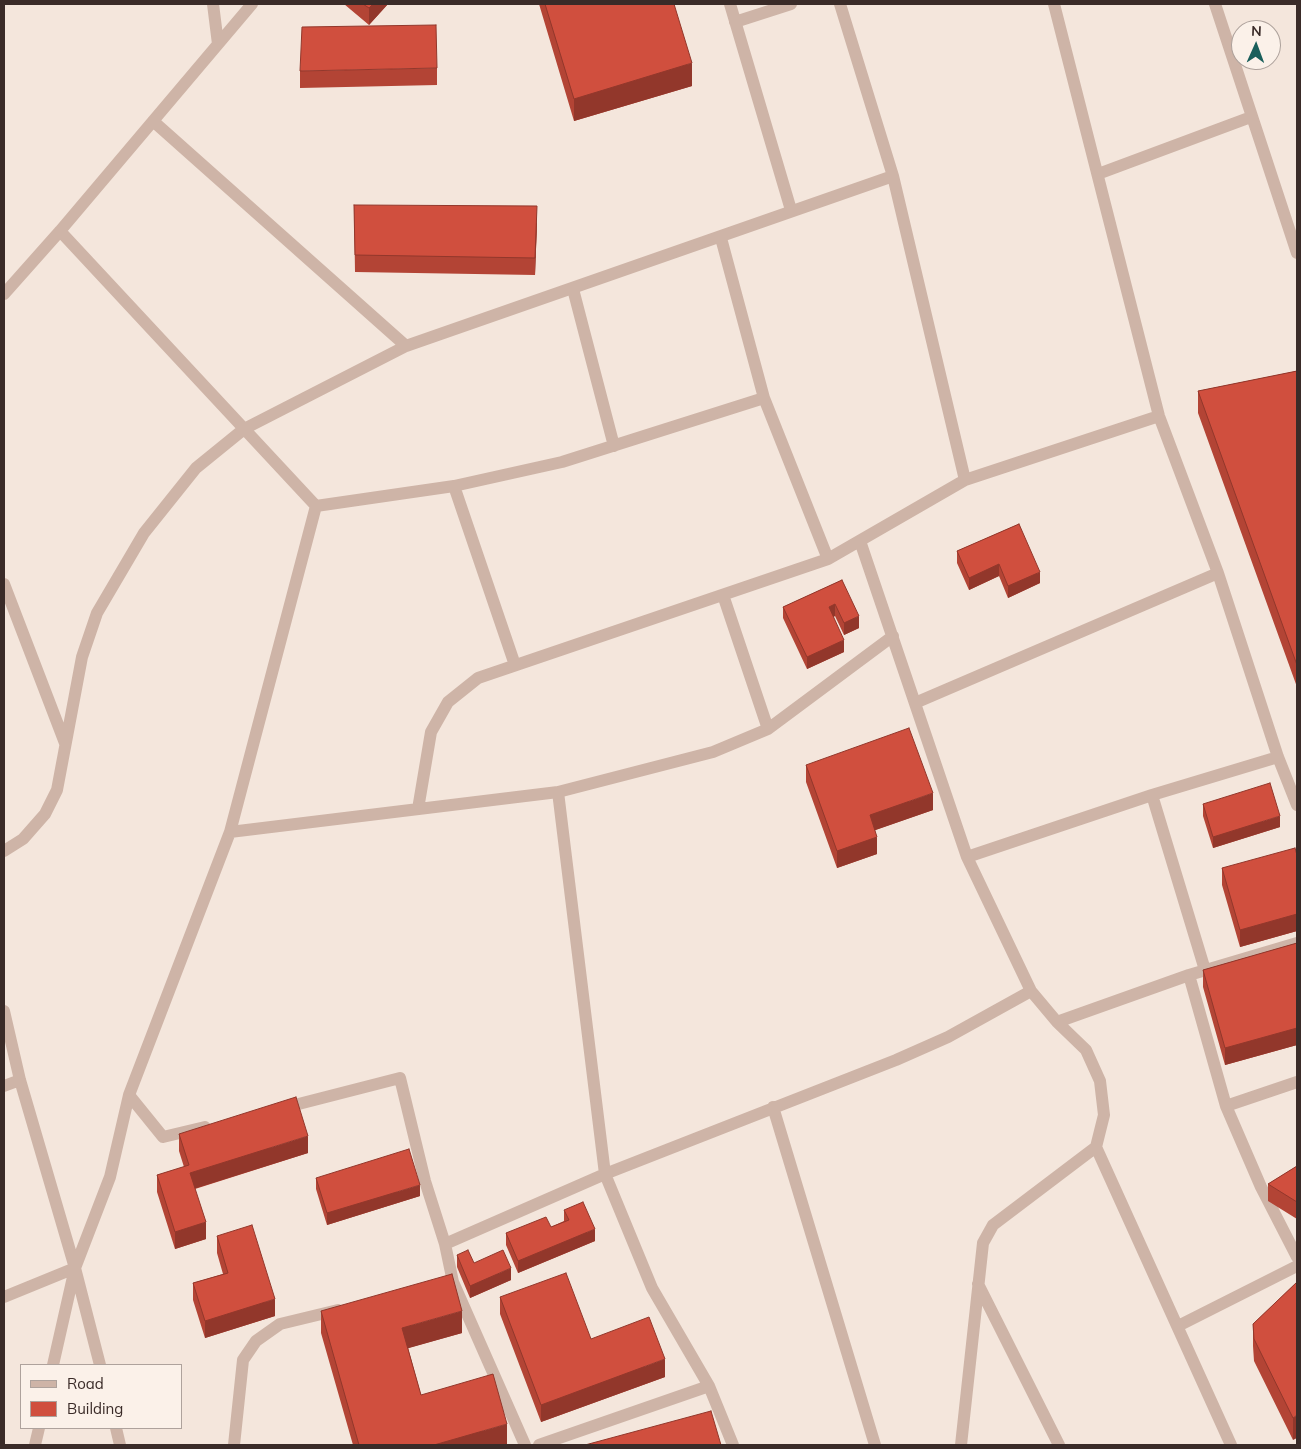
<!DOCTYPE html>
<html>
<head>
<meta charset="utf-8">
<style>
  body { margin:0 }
  #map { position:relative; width:1301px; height:1449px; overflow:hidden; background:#f4e6dc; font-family:Mulish,sans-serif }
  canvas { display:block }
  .frame { position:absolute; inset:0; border:5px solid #3a2b28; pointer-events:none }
  .legend { position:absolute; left:20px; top:1364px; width:162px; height:65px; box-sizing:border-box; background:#fbf1e9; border:1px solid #aea29c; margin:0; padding:6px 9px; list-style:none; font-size:15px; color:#3a2b28 }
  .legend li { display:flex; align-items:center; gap:10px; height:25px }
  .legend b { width:25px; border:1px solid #aea29c }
  .north { position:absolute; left:1231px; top:20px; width:50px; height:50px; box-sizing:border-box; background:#fbf1e9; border:1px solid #aea29c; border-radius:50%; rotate:2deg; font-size:14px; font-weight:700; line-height:20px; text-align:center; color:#3a2b28 }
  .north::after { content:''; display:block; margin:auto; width:18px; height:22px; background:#1a5f5b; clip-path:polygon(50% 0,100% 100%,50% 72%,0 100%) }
</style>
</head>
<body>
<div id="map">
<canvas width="1301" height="1449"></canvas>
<div class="frame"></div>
<ul class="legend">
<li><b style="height:6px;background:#ceb4a7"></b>Road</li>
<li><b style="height:14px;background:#d04f3e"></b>Building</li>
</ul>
<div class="north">N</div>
</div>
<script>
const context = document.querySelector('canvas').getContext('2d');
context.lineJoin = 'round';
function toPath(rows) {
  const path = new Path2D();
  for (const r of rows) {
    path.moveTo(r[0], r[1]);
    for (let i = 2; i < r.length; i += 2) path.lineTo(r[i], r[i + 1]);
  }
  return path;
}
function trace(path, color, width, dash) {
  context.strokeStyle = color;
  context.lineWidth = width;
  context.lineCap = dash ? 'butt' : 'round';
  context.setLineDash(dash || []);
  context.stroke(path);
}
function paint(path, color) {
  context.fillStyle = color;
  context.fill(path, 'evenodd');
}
trace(toPath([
  [213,4,218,44],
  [730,4,791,210],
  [840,4,893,176,965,480],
  [1054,4,1159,416,1218,573,1278,757,1297,805],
  [1215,4,1297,253],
  [735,22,791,4],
  [153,121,406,346],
  [1098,174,1251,117],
  [721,238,764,398,828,559],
  [573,289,614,446],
  [4,294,60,231,252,4],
  [454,486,515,665],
  [316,506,454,486,562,462,764,398],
  [860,541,967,857,1031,991,1057,1022,1086,1050,1100,1081,1104,1115,1096,1147,993,1225,983,1243,961,1445],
  [4,584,65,743],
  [723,595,768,729],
  [915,703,1218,573],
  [558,792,605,1174,652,1288,709,1386,733,1445],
  [1152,795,1205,970],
  [418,809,431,732,448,702,478,678,828,559,965,480,1159,416],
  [230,832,558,792,713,752,768,729,893,636],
  [4,851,23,839,45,814,57,790,82,657,97,613,144,533,196,468,244,429,406,346,893,176],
  [967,857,1152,795,1278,757],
  [1189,975,1226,1106,1261,1187,1297,1257],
  [4,1011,20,1080,75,1268,100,1365],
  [1057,1022,1189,975,1297,943],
  [4,1086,20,1080],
  [129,1095,163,1137,205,1127],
  [1226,1106,1297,1082],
  [773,1107,875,1445],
  [283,1108,400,1078,425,1181,445,1244,453,1282,525,1445],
  [1096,1147,1231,1445],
  [445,1244,605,1174,896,1060,948,1037,1031,991],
  [978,1284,1059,1445],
  [4,1297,75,1268],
  [1178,1326,1297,1266],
  [53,1365,75,1268,110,1177,129,1095,230,832,316,506,60,231],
  [116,1428,120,1445],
  [35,1445,39,1428],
  [234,1445,243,1360,256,1341,280,1324,338,1310],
  [539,1445,709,1386]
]), '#ceb4a7', 12);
paint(toPath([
  [344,4,388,4,369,25],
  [539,4,674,4,692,86,574,121],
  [437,68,437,85,300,88,300,71],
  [354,205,537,223,535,275,355,272],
  [1297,371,1297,687,1198,413,1198,391],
  [1019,524,1040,583,1008,598,999,576,969,590,957,563,957,551],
  [842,580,859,628,844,635,835,616,833,617,844,652,807,669,783,618,783,607],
  [806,765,933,810,875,830,877,854,837,868,806,782],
  [1203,804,1280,827,1213,848,1203,816],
  [1297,855,1297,931,1240,947,1222,885,1222,868],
  [1297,943,1297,1045,1225,1065,1203,987,1203,970],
  [1296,1095,1297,1095,1297,1121,1296,1112],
  [179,1134,308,1153,195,1189,206,1239,175,1249,157,1192,157,1175,184,1167,179,1151],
  [1297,1166,1297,1219,1268,1201,1268,1184],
  [316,1178,420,1196,327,1225,316,1189],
  [564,1210,595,1241,518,1273,506,1245,506,1233,551,1227,564,1221],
  [217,1236,275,1316,205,1338,193,1300,193,1283,223,1274,217,1253],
  [457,1255,474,1263,511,1280,470,1298,457,1267],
  [1297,1282,1293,1440,1254,1361,1253,1346,1253,1324],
  [500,1297,591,1339,665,1377,541,1422,500,1314],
  [321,1311,462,1333,408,1348,421,1395,507,1445,353,1445,321,1333]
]), '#b34435');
paint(toPath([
  [373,4,388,4,369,25,369,8],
  [692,63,692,86,574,121,574,99],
  [537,206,537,223,535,275,535,258],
  [999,564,999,576,969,590,969,578],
  [1040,572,1040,583,1008,598,1008,586],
  [835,604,835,616,829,619,829,607],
  [859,616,859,628,844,635,844,623],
  [844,640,844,652,807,669,807,657],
  [933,793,933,810,870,832,870,815],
  [1280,816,1280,827,1213,848,1213,837],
  [877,837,877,854,837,868,837,851],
  [1297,914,1297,931,1240,947,1240,930],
  [1297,1028,1297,1045,1225,1065,1225,1048],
  [308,1136,308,1153,190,1190,190,1173],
  [420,1185,420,1196,327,1225,327,1213],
  [206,1222,206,1239,175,1249,175,1232],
  [595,1229,595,1241,518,1273,518,1261],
  [511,1268,511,1280,470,1298,470,1286],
  [275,1299,275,1316,205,1338,205,1321],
  [462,1311,462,1333,402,1350,402,1328],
  [665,1359,665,1377,541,1422,541,1405],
  [1297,1415,1297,1438,1293,1440,1293,1418],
  [507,1424,507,1445,434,1445]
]), '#92372b');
const building = toPath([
  [363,4,373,4,369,8,363,4],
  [545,4,674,4,692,63,574,99,545,4],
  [436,25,437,68,300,71,302,27,436,25],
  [354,205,537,206,535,258,355,255,354,205],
  [1297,371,1297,665,1198,391,1297,371],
  [1019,524,1040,572,1008,586,999,564,969,578,957,551,1019,524],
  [842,580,859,616,844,623,835,604,829,607,844,640,807,657,783,607,842,580],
  [909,728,933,793,870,815,877,837,837,851,806,765,909,728],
  [1270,783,1280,816,1213,837,1203,804,1270,783],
  [1295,848,1297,855,1297,914,1240,930,1222,868,1295,848],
  [1297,943,1297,1028,1225,1048,1203,970,1297,943],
  [296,1097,308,1136,190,1173,206,1222,175,1232,157,1175,189,1165,179,1134,296,1097],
  [409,1149,420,1185,327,1213,316,1178,409,1149],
  [1297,1166,1297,1202,1268,1184,1297,1166],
  [583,1202,595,1229,518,1261,506,1233,546,1217,551,1227,569,1220,564,1210,583,1202],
  [252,1225,275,1299,205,1321,193,1283,228,1273,217,1236,252,1225],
  [468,1250,474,1263,503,1250,511,1268,470,1286,457,1255,468,1250],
  [566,1273,591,1339,649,1317,665,1359,541,1405,500,1297,566,1273],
  [452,1274,462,1311,402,1328,421,1395,493,1374,507,1424,434,1445,359,1445,321,1311,452,1274],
  [1297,1282,1297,1415,1293,1418,1254,1339,1253,1324,1297,1282],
  [711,1411,721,1445,585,1445,711,1411]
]);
paint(building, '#d04f3e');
trace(building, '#92372b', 1);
</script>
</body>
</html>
